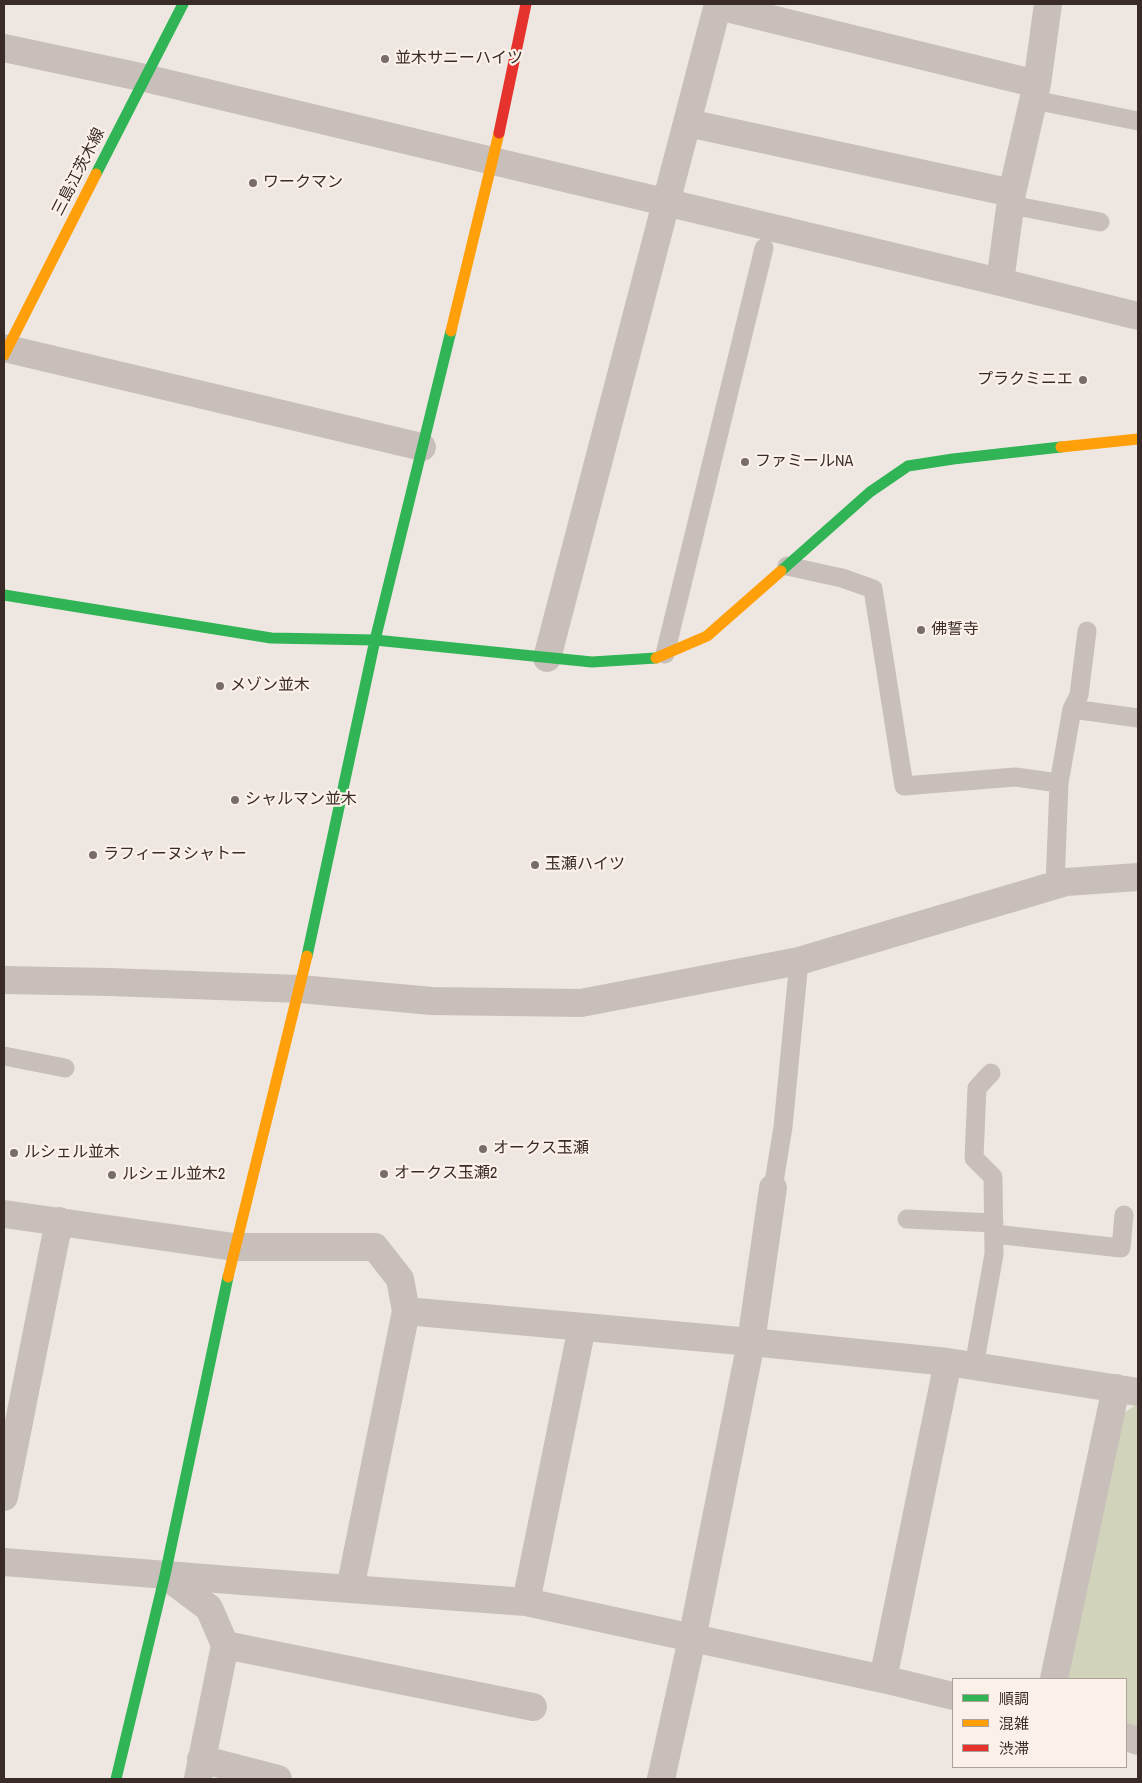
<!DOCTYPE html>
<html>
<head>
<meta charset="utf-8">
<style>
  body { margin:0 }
  #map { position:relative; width:1142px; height:1783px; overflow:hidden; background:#eee7e1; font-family:"Archivo Narrow","Noto Sans JP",sans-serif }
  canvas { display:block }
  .frame { position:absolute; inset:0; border:5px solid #392c28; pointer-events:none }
  .legend { position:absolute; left:952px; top:1678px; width:175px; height:90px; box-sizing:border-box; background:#fbf1e8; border:1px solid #ada29b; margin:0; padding:6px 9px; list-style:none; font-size:15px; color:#392c28 }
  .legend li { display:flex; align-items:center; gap:10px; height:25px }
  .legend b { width:25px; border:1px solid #ada29b }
</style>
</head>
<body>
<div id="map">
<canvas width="1142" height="1783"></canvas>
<div class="frame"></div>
<ul class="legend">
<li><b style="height:6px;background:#30b455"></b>順調</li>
<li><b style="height:6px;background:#ff9f0a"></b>混雑</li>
<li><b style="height:6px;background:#e5322d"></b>渋滞</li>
</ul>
</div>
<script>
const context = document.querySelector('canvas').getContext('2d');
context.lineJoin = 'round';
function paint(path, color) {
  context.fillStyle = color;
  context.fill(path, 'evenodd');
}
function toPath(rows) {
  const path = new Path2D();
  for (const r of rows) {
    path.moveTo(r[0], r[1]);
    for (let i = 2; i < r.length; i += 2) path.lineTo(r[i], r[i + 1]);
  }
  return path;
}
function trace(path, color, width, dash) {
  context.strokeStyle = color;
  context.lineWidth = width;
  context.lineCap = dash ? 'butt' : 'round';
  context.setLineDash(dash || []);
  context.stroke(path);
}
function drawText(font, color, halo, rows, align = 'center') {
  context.font = font + ' "Archivo Narrow","Noto Sans JP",sans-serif';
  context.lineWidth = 4.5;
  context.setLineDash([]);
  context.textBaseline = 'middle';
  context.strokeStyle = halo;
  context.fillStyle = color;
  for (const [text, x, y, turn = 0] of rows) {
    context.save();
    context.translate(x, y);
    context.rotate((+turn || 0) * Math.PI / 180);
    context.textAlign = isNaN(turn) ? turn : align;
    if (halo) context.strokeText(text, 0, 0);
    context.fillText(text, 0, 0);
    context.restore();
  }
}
paint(toPath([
  [1137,1404,1138,1404,1138,1726,1126,1723,1126,1679,1064,1679,1124,1413]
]), '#d1d4ba');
trace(toPath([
  [1034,100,1138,121],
  [1011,205,1100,222],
  [787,566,842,578,873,589,904,786,1015,777,1059,783],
  [665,654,764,248],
  [1072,709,1138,718],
  [1055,885,1059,783,1072,709,1079,695,1087,631],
  [4,1056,65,1068],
  [773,1188,783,1127,799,961],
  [907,1219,994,1223],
  [994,1234,1121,1248,1124,1215],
  [974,1366,994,1254,993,1177,974,1158,977,1088,991,1073]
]), '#c8bfba', 19);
trace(toPath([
  [718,6,1037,84,1048,4],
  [4,48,145,78,1000,282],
  [1037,84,1012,193,1000,282,1138,316],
  [688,123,1012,193],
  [4,348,422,447],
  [547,658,718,4],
  [4,980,109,982,300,989,432,1001,581,1003,799,961,1066,882,1138,877],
  [4,1214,234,1247,375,1247,400,1279,406,1311,751,1342,948,1362,1138,1392],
  [4,1497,59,1221],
  [4,1562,242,1581,526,1602,883,1679,953,1696],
  [165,1575,209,1608,225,1645,198,1779],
  [350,1589,406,1311],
  [526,1602,582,1327],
  [225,1645,533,1707],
  [883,1679,948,1362],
  [1054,1679,1116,1388],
  [1126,1737,1138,1741],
  [201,1759,278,1779],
  [661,1779,692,1639,751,1342,773,1188]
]), '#c8bfba', 28);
trace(toPath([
  [96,174,183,4],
  [781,571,870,492,908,466,953,459,1061,447],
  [4,595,271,638,375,640,592,662,656,658],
  [307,956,375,640,451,331],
  [116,1779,165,1575,228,1277]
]), '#30b455', 11);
trace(toPath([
  [451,331,499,133],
  [4,355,96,174],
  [1061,447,1138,439],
  [656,658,707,636,781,571],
  [228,1277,307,956]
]), '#ff9f0a', 11);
trace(toPath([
  [499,133,526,4]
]), '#e5322d', 11);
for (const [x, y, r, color] of [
  [385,59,5,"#786d69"],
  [253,183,5,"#786d69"],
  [1083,380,5,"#786d69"],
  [745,462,5,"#786d69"],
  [921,630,5,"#786d69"],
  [220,686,5,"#786d69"],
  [235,800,5,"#786d69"],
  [93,855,5,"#786d69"],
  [535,865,5,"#786d69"],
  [483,1149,5,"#786d69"],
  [14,1153,5,"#786d69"],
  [384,1174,5,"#786d69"],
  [112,1175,5,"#786d69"]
]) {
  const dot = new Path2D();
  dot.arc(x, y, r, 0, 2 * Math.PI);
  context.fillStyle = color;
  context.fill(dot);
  trace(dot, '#fbf1e8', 2);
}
drawText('16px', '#392c28', '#fbf1e8', [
  ["並木サニーハイツ",395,59],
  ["ワークマン",263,183],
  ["プラクミニエ",1073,380,"right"],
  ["ファミールNA",755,462],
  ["佛誓寺",931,630],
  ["メゾン並木",230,686],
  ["シャルマン並木",245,800],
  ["ラフィーヌシャトー",103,855],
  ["玉瀬ハイツ",545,865],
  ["オークス玉瀬",493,1149],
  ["ルシェル並木",24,1153],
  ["オークス玉瀬2",394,1174],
  ["ルシェル並木2",122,1175]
], 'left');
drawText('16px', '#392c28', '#fbf1e8', [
  ["三島江茨木線",79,172,-63]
]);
</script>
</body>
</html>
